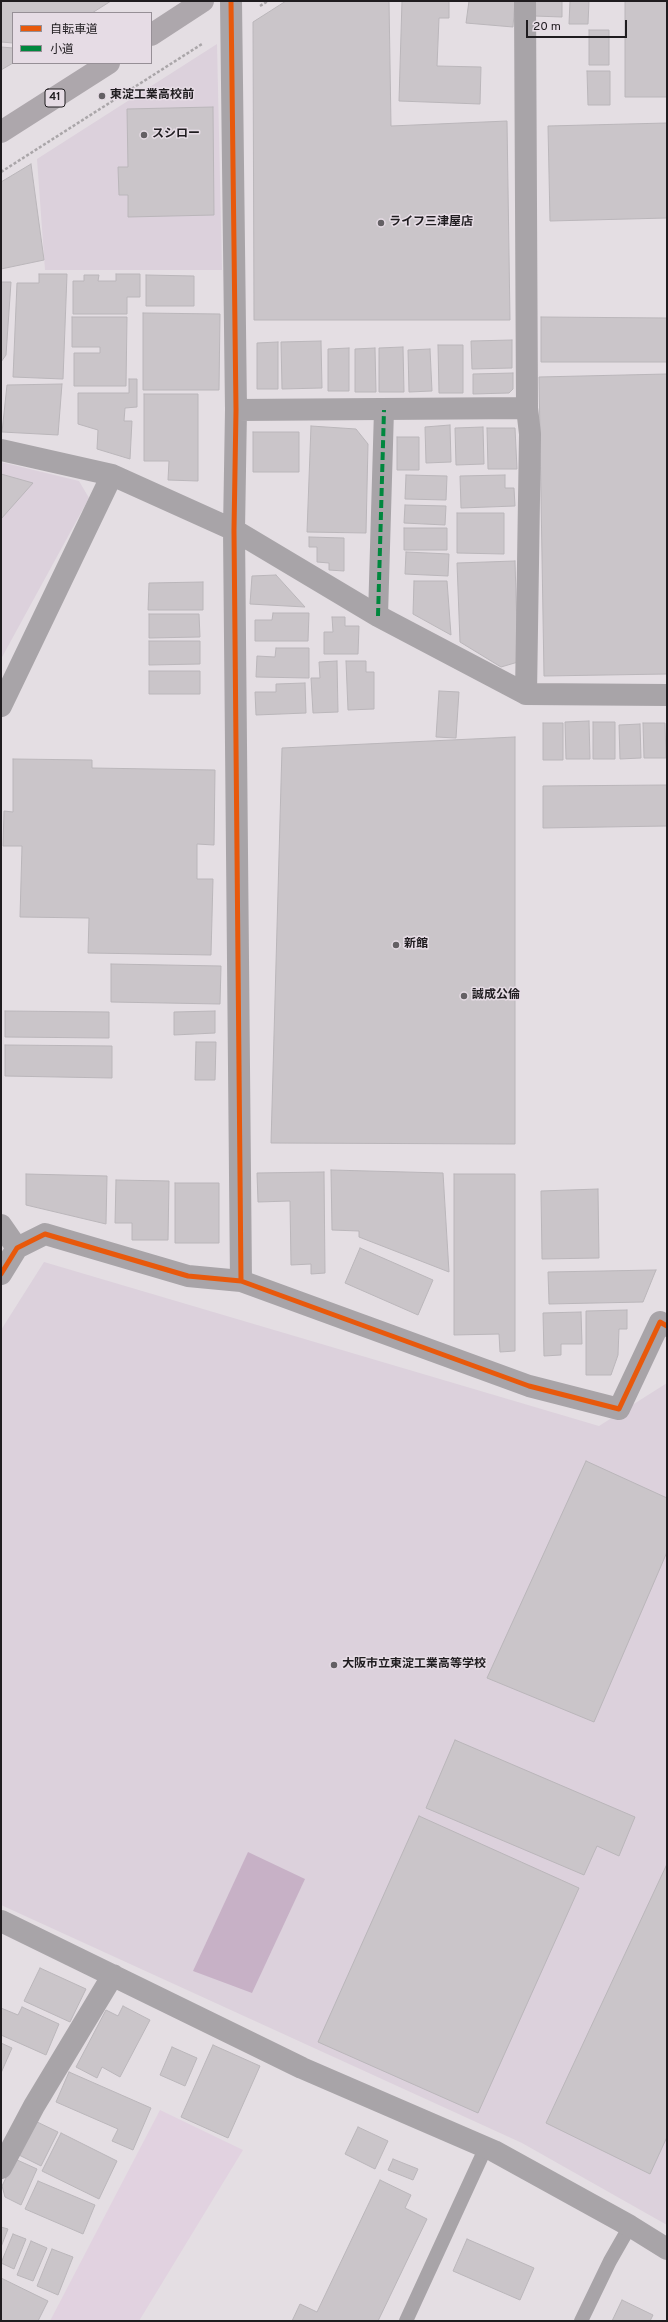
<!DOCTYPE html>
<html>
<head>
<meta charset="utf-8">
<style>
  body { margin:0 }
  #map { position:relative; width:668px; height:2322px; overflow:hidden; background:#e4dee3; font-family:Overpass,"Noto Sans JP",sans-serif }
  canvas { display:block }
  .frame { position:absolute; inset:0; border:2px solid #1f1c1f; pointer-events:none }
  .legend { position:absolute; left:12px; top:12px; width:140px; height:52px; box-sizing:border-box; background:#e6dce5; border:1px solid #968f96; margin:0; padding:5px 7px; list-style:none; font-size:12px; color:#1f1c1f }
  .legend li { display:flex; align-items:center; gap:8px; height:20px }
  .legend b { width:20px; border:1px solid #968f96 }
  .scale { position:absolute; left:526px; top:20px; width:101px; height:18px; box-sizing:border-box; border:2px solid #1f1c1f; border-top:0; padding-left:5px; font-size:12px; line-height:14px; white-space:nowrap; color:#1f1c1f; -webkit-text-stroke:3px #e6dce5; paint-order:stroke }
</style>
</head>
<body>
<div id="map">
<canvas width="668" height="2322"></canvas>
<div class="frame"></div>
<ul class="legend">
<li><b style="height:5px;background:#e8590c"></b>自転車道</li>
<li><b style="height:5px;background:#00873e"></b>小道</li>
</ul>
<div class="scale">20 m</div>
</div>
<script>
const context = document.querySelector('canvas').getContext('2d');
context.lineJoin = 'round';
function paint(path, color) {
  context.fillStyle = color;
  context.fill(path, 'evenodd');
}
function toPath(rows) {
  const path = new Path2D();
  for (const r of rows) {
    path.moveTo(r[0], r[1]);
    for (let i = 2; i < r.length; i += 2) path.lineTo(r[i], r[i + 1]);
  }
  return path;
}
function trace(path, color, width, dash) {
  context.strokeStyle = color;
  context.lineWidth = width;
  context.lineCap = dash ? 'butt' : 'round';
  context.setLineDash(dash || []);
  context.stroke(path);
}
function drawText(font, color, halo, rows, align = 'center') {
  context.font = font + ' Overpass,"Noto Sans JP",sans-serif';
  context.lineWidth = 3;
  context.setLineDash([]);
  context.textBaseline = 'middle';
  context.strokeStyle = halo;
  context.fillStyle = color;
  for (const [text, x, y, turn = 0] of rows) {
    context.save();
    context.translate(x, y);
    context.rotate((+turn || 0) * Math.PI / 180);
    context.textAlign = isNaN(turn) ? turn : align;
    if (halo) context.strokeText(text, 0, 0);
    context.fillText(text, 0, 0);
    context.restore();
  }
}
paint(toPath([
  [217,44,222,270,45,270,37,159],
  [1,462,79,481,89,498,1,659],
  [44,1262,599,1426,667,1383,667,2225,522,2143,1,1905,1,1330]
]), '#dcd1dc');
paint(toPath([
  [160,2110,243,2150,139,2321,50,2321]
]), '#e1d2e0');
paint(toPath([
  [248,1852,305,1879,252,1993,193,1971]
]), '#c7b1c6');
const building = toPath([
  [1,1,111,1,92,13,13,13,13,43,1,42,1,1],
  [286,1,389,1,391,126,507,121,510,320,254,320,253,22,286,1],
  [402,1,449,1,449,18,439,18,437,66,481,67,480,104,399,101,402,1],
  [469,1,515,1,513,27,466,23,469,1],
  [534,1,562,1,562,17,534,16,534,1],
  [570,1,589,1,588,24,569,24,570,1],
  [625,1,667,1,667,97,625,97,625,1],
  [589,30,609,30,609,65,589,65,589,30],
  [1,47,13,48,13,63,1,70,1,47],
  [587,71,610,71,610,105,588,105,587,71],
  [213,107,214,215,128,217,128,195,119,195,118,167,128,167,127,109,213,107],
  [667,123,667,218,550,221,548,126,667,123],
  [31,164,44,260,1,269,1,182,31,164],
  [39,274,67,274,63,379,13,377,17,283,39,283,39,274],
  [116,274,140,274,140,297,127,297,127,314,73,314,73,281,84,281,84,275,99,275,98,281,116,281,116,274],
  [146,275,194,276,194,306,146,306,146,275],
  [1,282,11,282,6,355,1,362,1,282],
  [143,313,220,314,219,390,143,390,143,313],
  [72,317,127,317,126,386,74,386,74,353,100,353,100,347,72,347,72,317],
  [541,317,667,318,667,362,541,362,541,317],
  [512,340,512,368,472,369,471,341,512,340],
  [321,341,322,388,282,389,281,342,321,341],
  [278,342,278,389,257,389,257,343,278,342],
  [438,345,463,345,463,393,439,393,438,345],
  [403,347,404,392,379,392,379,348,403,347],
  [349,348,349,391,328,391,328,349,349,348],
  [375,348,376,392,355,392,355,349,375,348],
  [430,349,432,391,409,392,408,350,430,349],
  [513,373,513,389,509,393,473,394,473,374,513,373],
  [667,374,667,674,544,676,539,377,667,374],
  [129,379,137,379,137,407,125,408,124,421,132,421,130,459,97,449,98,430,78,424,78,393,129,393,129,379],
  [62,384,58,435,2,432,7,385,62,384],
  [144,394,198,394,198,481,168,480,169,461,144,461,144,394],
  [450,425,451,462,426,463,425,427,450,425],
  [311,426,356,429,368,444,366,533,307,532,311,426],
  [483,427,484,464,456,465,455,428,483,427],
  [487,428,515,428,517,469,488,469,487,428],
  [253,432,299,432,299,472,253,472,253,432],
  [397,437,419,437,419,470,397,470,397,437],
  [1,474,33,483,1,519,1,474],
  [406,475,447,476,446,500,405,499,406,475],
  [505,475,505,488,514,488,515,506,461,508,460,476,505,475],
  [405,505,446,506,445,525,404,523,405,505],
  [457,513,504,513,504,554,457,553,457,513],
  [404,528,447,528,447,550,404,550,404,528],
  [309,537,344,538,344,571,329,570,329,563,317,562,317,547,309,547,309,537],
  [406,552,449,554,448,576,405,574,406,552],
  [515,561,518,662,501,667,460,642,457,563,515,561],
  [276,575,305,607,250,604,252,576,276,575],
  [414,581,447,581,451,635,413,614,414,581],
  [203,582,203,610,148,610,149,583,203,582],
  [273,613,309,613,308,641,255,641,255,620,272,620,273,613],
  [149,614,199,614,200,637,149,638,149,614],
  [332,617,345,617,345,626,359,626,358,654,324,654,324,632,333,632,332,617],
  [149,641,200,641,200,664,149,665,149,641],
  [276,648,309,648,309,678,256,677,257,656,275,657,276,648],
  [337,661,338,712,313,713,311,678,320,678,319,662,337,661],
  [346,661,366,661,366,672,374,672,374,709,348,710,346,661],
  [149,671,200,671,200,694,149,694,149,671],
  [305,683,306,713,256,715,255,692,276,692,276,684,305,683],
  [439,691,459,692,456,738,436,737,439,691],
  [589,721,590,759,566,759,565,722,589,721],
  [593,722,615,722,615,759,593,759,593,722],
  [543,723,563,723,563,760,543,760,543,723],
  [643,723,665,723,666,758,644,758,643,723],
  [640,724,641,758,620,759,619,725,640,724],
  [515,737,515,1144,271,1143,282,748,515,737],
  [13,759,92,760,92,768,215,770,214,845,197,844,197,879,213,879,211,955,88,953,89,918,20,917,22,846,3,846,4,811,13,812,13,759],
  [667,785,667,826,543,828,543,786,667,785],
  [111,964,221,966,220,1004,111,1002,111,964],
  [5,1011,109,1012,109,1038,5,1037,5,1011],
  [215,1011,215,1033,174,1035,174,1012,215,1011],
  [196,1042,216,1042,215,1080,195,1080,196,1042],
  [5,1045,112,1046,112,1078,5,1076,5,1045],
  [331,1170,443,1173,449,1272,359,1237,359,1231,332,1230,331,1170],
  [324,1172,325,1273,311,1274,311,1264,291,1265,290,1201,258,1202,257,1173,324,1172],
  [26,1174,107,1176,106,1224,26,1205,26,1174],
  [454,1174,515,1174,515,1351,500,1352,499,1334,454,1335,454,1174],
  [116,1180,169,1181,168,1240,132,1240,132,1223,115,1223,116,1180],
  [175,1183,219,1183,219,1243,175,1243,175,1183],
  [598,1189,599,1258,542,1259,541,1191,598,1189],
  [360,1248,433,1280,418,1315,345,1283,360,1248],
  [656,1270,643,1302,549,1304,548,1272,656,1270],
  [627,1310,627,1329,619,1329,618,1355,611,1375,586,1375,586,1311,627,1310],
  [581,1312,582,1344,561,1344,561,1355,544,1356,543,1313,581,1312],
  [586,1461,667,1498,667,1552,594,1722,487,1678,586,1461],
  [455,1740,635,1817,619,1856,597,1846,584,1875,426,1808,455,1740],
  [419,1816,579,1888,478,2113,318,2042,419,1816],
  [667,1864,667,2137,650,2174,546,2123,667,1864],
  [40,1968,86,1989,70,2022,24,2001,40,1968],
  [123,2006,150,2020,120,2077,102,2067,97,2078,76,2067,106,2010,118,2016,123,2006],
  [22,2007,59,2024,46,2055,1,2035,1,2008,18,2015,22,2007],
  [1,2043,12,2048,1,2073,1,2043],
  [213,2045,260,2066,228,2138,181,2117,213,2045],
  [172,2047,197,2058,185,2086,160,2075,172,2047],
  [69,2072,151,2108,133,2150,112,2141,118,2129,56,2102,69,2072],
  [33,2120,58,2132,41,2166,17,2154,33,2120],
  [358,2127,388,2141,375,2169,345,2154,358,2127],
  [61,2133,117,2161,99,2199,42,2171,61,2133],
  [15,2159,37,2169,21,2205,5,2197,2,2186,15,2159],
  [393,2159,418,2169,413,2180,388,2170,393,2159],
  [380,2180,411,2195,405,2208,427,2219,378,2321,292,2321,300,2304,317,2312,380,2180],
  [38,2181,95,2205,83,2234,25,2209,38,2181],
  [1,2227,8,2229,1,2247,1,2227],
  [13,2234,26,2239,14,2269,1,2263,13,2234],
  [467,2239,534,2268,520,2300,453,2271,467,2239],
  [31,2241,47,2248,33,2281,17,2275,31,2241],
  [52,2249,73,2257,58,2295,37,2286,52,2249],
  [1,2278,48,2301,38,2321,1,2321,1,2278],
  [622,2300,653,2315,650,2321,612,2321,622,2300]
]);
paint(building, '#cac5c9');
trace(building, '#bab6ba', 1);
trace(toPath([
  [260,6,268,1],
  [1,172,202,44]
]), '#aaa6a9', 2.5, [3, 2]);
trace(toPath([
  [406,2321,486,2147],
  [581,2321,610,2261,630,2226]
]), '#a8a4a8', 14);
trace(toPath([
  [378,616,384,410]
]), '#a8a4a8', 20);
trace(toPath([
  [231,1,236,410,234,530,241,1281],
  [525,1,527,408,530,434,526,694],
  [236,410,527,408],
  [1,450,112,475,234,530,378,616,526,694,667,695],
  [1,706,112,475],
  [1,1225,17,1248],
  [1,1274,17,1248,45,1234,188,1276,241,1281,529,1386,619,1409,660,1322,667,1326],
  [1,1921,302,2068,494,2151,630,2226,667,2249],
  [1,2168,34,2106,113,1975]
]), '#a8a4a8', 22);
trace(toPath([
  [151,35,203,1],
  [1,132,109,63]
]), '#ada7ac', 22);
trace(toPath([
  [378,616,384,410]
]), '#00873e', 4, [8, 4]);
trace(toPath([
  [231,1,236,410,234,530,241,1281],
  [1,1274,17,1248,45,1234,188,1276,241,1281,529,1386,619,1409,660,1322,667,1326]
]), '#e8590c', 5);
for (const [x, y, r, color] of [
  [102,96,4,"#646064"],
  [144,135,4,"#646064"],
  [381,223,4,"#646064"],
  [396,945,4,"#646064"],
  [464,996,4,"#646064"],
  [334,1665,4,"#646064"]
]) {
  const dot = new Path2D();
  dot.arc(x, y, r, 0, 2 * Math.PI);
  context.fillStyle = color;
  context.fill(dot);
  trace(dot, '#e6dce5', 1.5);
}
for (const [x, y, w] of [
  [55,98,20]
]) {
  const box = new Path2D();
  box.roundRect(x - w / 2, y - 9, w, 18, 3);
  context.fillStyle = '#e6dce5';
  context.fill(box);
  trace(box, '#1f1c1f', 1);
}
drawText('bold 11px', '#1f1c1f', null, [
  ["41",55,98]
]);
drawText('bold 12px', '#1f1c1f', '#e6dce5', [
  ["東淀工業高校前",110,96],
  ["スシロー",152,135],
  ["ライフ三津屋店",389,223],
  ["新館",404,945],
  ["誠成公倫",472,996],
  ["大阪市立東淀工業高等学校",342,1665]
], 'left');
</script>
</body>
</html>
